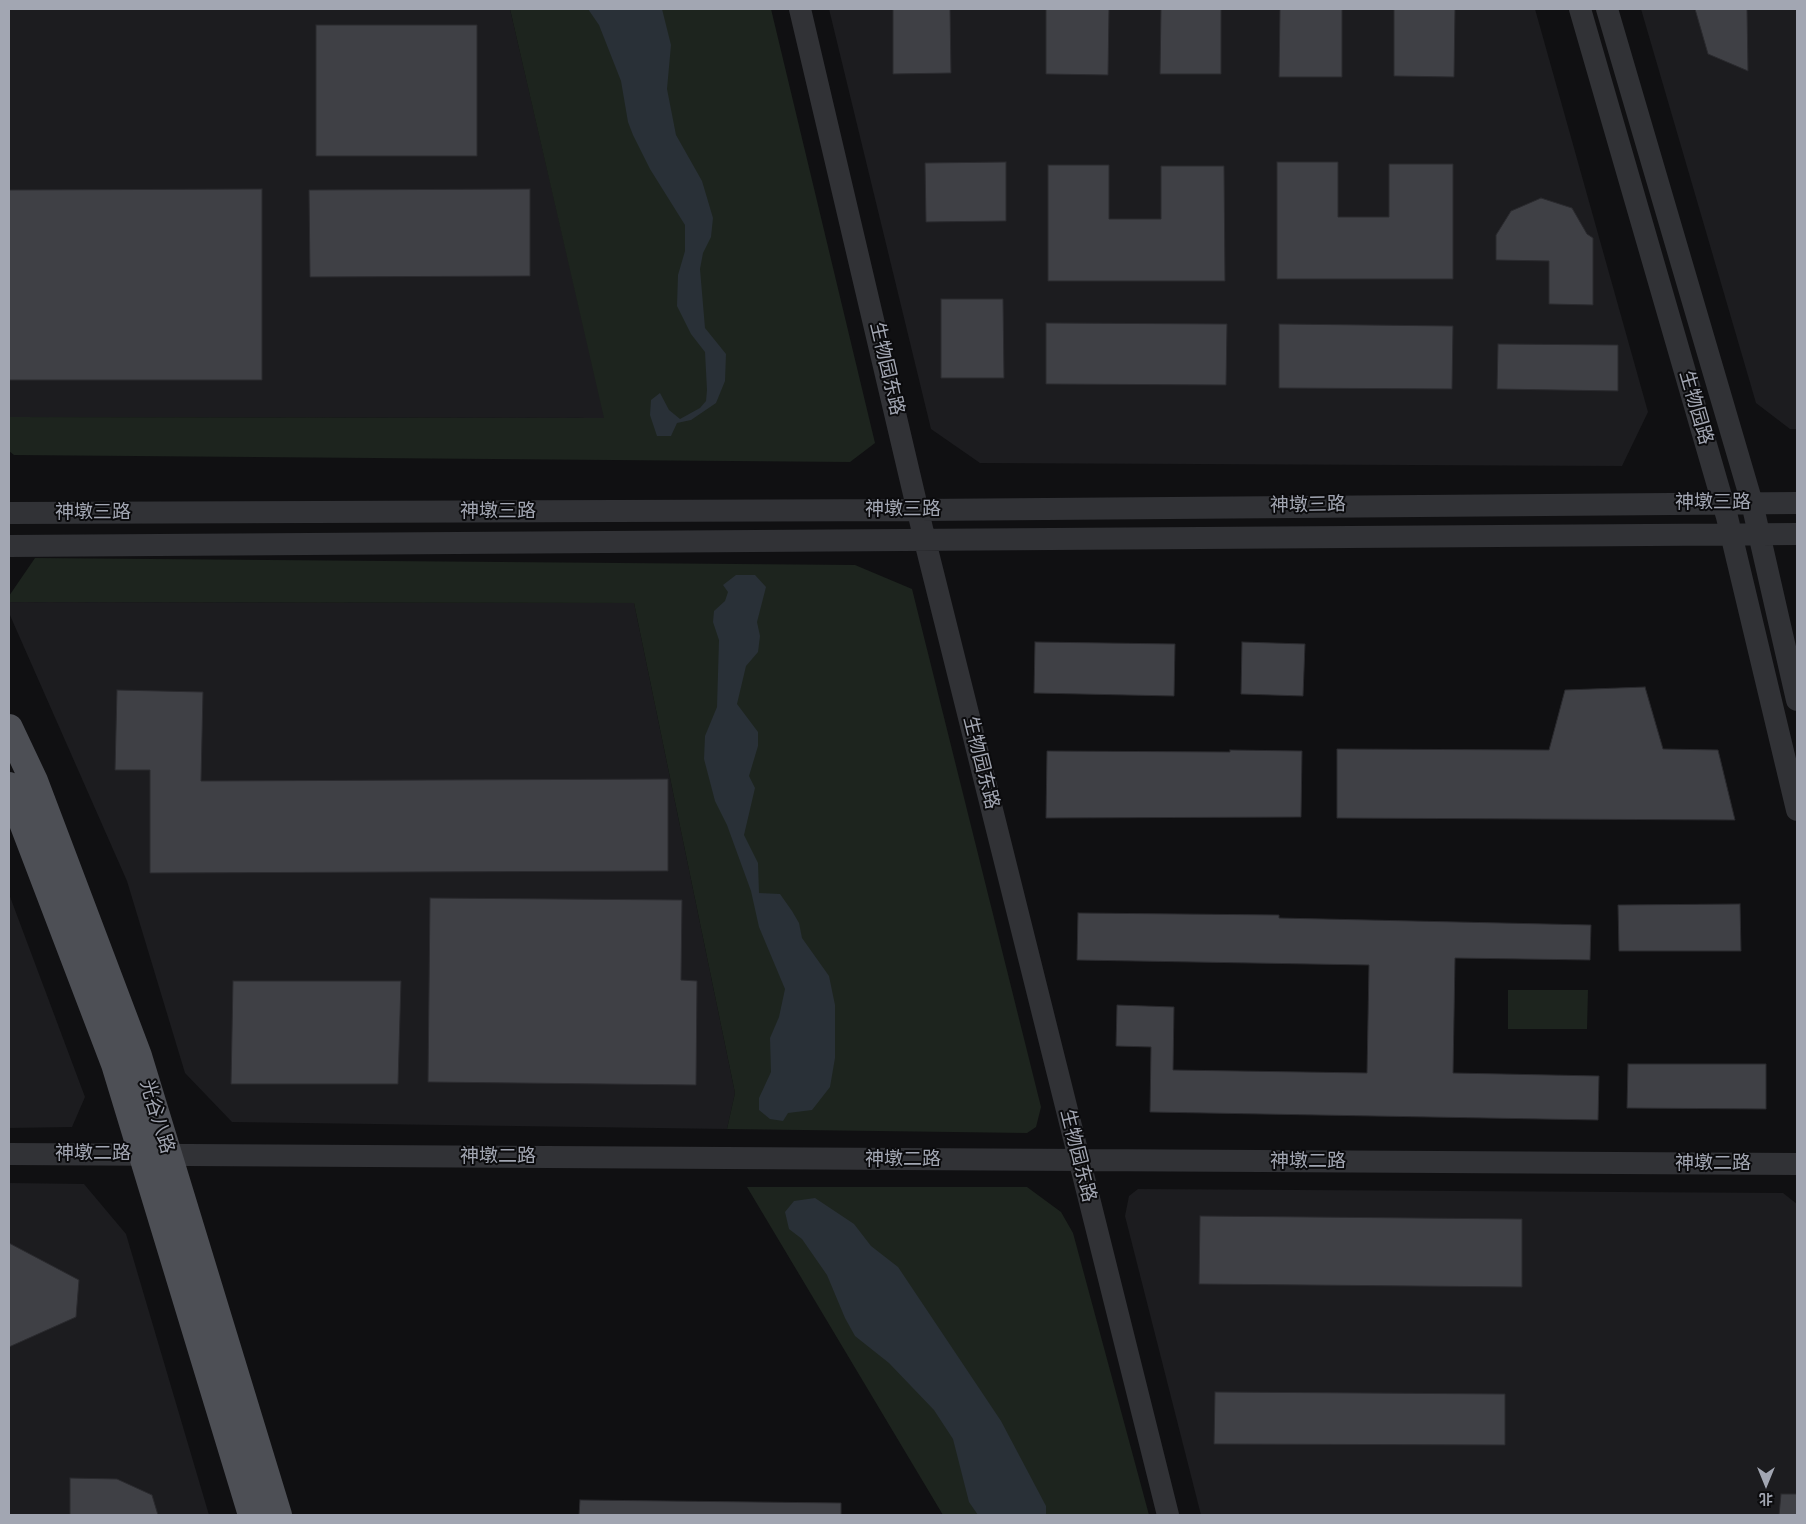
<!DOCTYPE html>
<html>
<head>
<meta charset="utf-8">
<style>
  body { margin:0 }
  #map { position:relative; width:1806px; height:1524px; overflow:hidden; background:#101012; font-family:"Titillium Web","Noto Sans SC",sans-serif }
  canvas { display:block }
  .frame { position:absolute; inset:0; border:10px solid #a2a6b2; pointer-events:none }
  .north { position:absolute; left:1741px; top:1459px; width:50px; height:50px; -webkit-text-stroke:4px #0b0b0d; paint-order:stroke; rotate:180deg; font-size:14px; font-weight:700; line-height:20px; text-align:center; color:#a2a6b2 }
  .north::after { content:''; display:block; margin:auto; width:18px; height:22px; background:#a2a6b2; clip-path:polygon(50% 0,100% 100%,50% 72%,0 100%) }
</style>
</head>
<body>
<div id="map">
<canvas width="1806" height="1524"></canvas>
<div class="frame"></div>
<div class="north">北</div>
</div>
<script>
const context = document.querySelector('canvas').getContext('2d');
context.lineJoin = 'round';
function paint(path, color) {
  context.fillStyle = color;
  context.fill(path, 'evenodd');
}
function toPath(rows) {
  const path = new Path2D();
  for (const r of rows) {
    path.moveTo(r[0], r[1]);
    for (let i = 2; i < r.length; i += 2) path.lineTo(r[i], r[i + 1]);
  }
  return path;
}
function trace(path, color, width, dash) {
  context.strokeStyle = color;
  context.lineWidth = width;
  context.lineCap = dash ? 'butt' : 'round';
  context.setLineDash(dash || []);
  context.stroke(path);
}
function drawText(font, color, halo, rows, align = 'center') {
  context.font = font + ' "Titillium Web","Noto Sans SC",sans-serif';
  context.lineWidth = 4;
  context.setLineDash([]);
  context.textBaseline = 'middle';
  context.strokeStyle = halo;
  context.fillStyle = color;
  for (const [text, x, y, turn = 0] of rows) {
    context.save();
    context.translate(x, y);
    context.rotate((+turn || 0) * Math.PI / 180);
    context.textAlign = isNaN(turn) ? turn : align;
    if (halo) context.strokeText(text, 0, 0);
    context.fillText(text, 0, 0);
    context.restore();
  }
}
paint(toPath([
  [9,9,510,9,605,418,9,417],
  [829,9,1535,9,1648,412,1622,466,980,463,931,429],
  [1641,9,1797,9,1797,429,1790,429,1756,403],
  [9,602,634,603,735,1093,727,1129,232,1122,185,1073,127,881,9,613],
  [9,894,85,1097,72,1127,9,1128],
  [9,1183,84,1184,126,1234,209,1515,9,1515],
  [1138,1189,1783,1193,1797,1204,1797,1515,1201,1515,1125,1216,1129,1196]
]), '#1c1c1f');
paint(toPath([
  [510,9,771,9,875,443,850,462,14,455,9,451,9,417,604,418],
  [35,558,855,565,912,589,1041,1107,1036,1127,1027,1133,727,1129,735,1093,634,603,9,602,9,596],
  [1508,990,1588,990,1587,1029,1508,1029],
  [747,1187,1027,1187,1061,1212,1073,1233,1149,1515,943,1515]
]), '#1d241e');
paint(toPath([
  [588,9,662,9,671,45,667,89,676,135,702,181,713,218,711,237,703,253,700,269,705,328,726,354,725,381,716,403,691,420,677,423,671,436,657,436,650,415,651,400,660,393,669,410,680,419,700,408,706,401,707,390,705,352,691,334,677,306,678,275,685,251,685,225,650,169,633,135,628,122,621,81,599,25],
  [736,575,755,575,766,587,757,622,760,636,758,652,746,666,737,704,758,732,758,746,749,776,755,788,744,835,758,863,759,893,780,894,792,911,799,923,802,938,829,976,835,1005,835,1058,830,1087,812,1110,788,1113,783,1121,770,1119,759,1110,759,1098,771,1072,770,1038,779,1017,785,989,759,927,751,891,727,825,715,801,704,759,705,736,717,707,719,640,713,622,714,611,725,601,728,592,723,585],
  [815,1198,854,1224,871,1246,898,1267,1001,1421,1046,1506,1046,1515,978,1515,969,1502,953,1439,934,1410,889,1363,855,1336,845,1318,827,1275,802,1239,789,1229,785,1212,794,1201]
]), '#293037');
const building = toPath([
  [893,9,950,9,951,73,893,74,893,9],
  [1046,9,1109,9,1108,75,1046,74,1046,9],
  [1161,9,1221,9,1221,74,1160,74,1161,9],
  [1280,9,1342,9,1342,77,1279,77,1280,9],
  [1394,9,1455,9,1454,77,1394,76,1394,9],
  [1695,9,1747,9,1748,71,1708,54,1695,9],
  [316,25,477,25,477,156,316,156,316,25],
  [1006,162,1006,221,926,222,925,163,1006,162],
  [1277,162,1338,162,1338,217,1389,217,1389,164,1453,164,1453,279,1277,279,1277,162],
  [1048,165,1109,165,1109,219,1161,219,1161,166,1224,166,1225,281,1048,281,1048,165],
  [262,189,262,380,9,380,9,190,262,189],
  [530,189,530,276,310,277,309,190,530,189],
  [1541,198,1572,208,1587,234,1593,238,1593,305,1549,304,1549,261,1496,260,1496,235,1511,211,1541,198],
  [941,299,1003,299,1004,378,941,378,941,299],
  [1046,323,1227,324,1226,385,1046,384,1046,323],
  [1279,324,1453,326,1452,389,1279,388,1279,324],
  [1498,344,1618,345,1618,391,1497,389,1498,344],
  [1035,642,1175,644,1174,696,1034,693,1035,642],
  [1242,642,1305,644,1303,696,1241,694,1242,642],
  [1645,687,1663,749,1718,750,1735,820,1337,818,1337,749,1549,750,1565,690,1645,687],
  [117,690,203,692,201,781,668,779,668,871,150,873,150,770,115,770,117,690],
  [1230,750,1302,751,1301,817,1046,818,1047,751,1230,752,1230,750],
  [430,898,682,900,681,980,697,981,696,1085,428,1082,430,898],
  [1740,904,1741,951,1619,951,1618,905,1740,904],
  [1078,913,1279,915,1279,918,1591,925,1590,960,1455,958,1453,1073,1599,1076,1598,1120,1150,1112,1151,1047,1116,1046,1117,1005,1174,1007,1173,1070,1367,1073,1369,965,1077,960,1078,913],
  [233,981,401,981,398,1084,231,1084,233,981],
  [1628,1064,1766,1064,1766,1109,1627,1108,1628,1064],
  [1200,1216,1522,1219,1522,1287,1199,1284,1200,1216],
  [9,1243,79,1280,76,1317,9,1347,9,1243],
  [1215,1392,1505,1394,1505,1445,1214,1444,1215,1392],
  [70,1478,117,1479,152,1495,158,1515,70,1515,70,1478],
  [1781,1494,1797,1494,1797,1515,1779,1515,1781,1494],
  [580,1500,841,1503,841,1515,579,1515,580,1500]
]);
paint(building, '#3f4045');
trace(building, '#2a2a2e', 1);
trace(toPath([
  [800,9,925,541,1168,1515],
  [1580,9,1727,517,1797,810],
  [1607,9,1752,503,1797,700],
  [9,513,920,510,1797,503],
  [9,546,1797,534],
  [9,1154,1797,1164]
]), '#313236', 22);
trace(toPath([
  [9,728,34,781,138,1056,278,1515],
  [9,786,115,1064,252,1515]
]), '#4d4f55', 28);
drawText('19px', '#a2a6b2', '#0b0b0d', [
  ["生物园东路",886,369,77],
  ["生物园路",1695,408,74],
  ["神墩三路",1713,503],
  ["神墩三路",1308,506,-1],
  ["神墩三路",903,510],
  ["神墩三路",498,512],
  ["神墩三路",93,513],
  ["生物园东路",980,763,76],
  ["光谷八路",156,1117,73],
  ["神墩二路",93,1154],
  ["生物园东路",1077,1156,76],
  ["神墩二路",498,1157],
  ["神墩二路",903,1160],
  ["神墩二路",1308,1162],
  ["神墩二路",1713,1164]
]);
</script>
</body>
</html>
